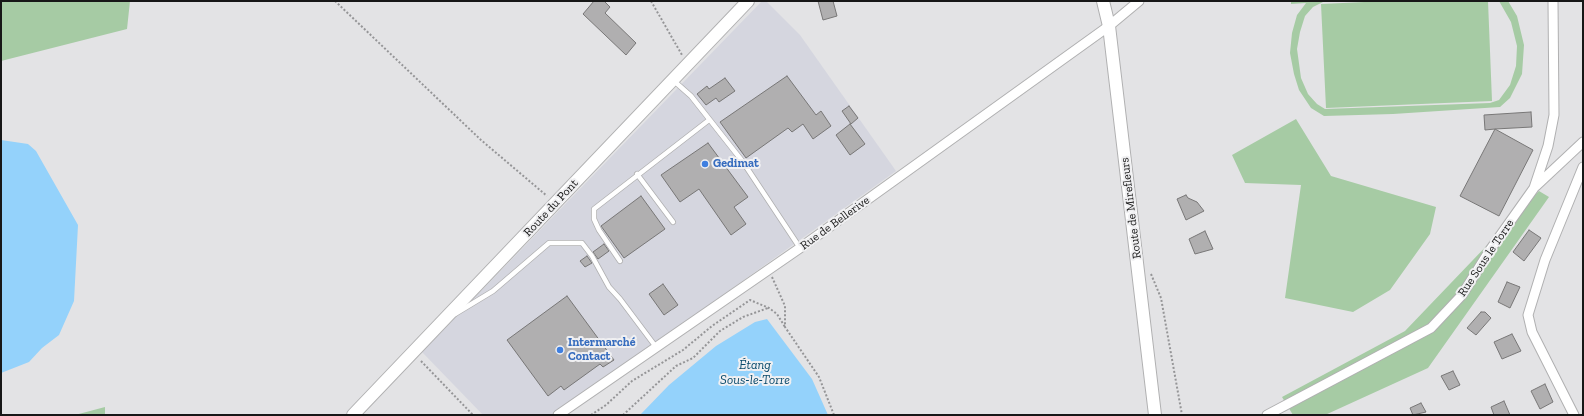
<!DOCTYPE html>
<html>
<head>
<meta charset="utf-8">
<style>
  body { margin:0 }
  #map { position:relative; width:1584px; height:416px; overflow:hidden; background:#e3e3e5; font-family:"Zilla Slab",serif }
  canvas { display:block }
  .frame { position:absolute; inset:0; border:2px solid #171717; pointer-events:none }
</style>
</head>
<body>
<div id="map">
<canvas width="1584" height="416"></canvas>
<div class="frame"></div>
</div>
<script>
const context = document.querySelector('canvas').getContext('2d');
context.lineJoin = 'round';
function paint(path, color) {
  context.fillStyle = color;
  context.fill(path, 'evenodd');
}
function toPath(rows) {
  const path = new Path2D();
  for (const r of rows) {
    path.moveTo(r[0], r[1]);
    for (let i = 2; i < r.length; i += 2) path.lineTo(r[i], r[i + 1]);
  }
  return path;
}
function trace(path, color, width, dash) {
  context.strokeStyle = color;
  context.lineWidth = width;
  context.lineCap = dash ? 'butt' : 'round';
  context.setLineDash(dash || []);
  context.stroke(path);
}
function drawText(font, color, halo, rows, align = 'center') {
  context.font = font + ' "Zilla Slab",serif';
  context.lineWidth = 4;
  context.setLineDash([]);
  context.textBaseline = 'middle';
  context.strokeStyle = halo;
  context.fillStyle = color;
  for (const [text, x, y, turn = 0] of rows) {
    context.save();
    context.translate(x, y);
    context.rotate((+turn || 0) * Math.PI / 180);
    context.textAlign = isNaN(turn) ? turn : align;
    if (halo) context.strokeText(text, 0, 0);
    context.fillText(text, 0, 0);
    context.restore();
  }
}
paint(toPath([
  [762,1,766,1,800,35,896,171,663,338,552,415,483,415,422,352]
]), '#d5d6df');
paint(toPath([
  [1,1,130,1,127,29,1,61],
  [1291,1,1330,1,1325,1,1313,7,1305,16,1300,32,1297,49,1301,78,1308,94,1317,104,1325,109,1490,103,1499,100,1510,85,1516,66,1517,46,1511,22,1499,1,1508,1,1517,16,1524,45,1522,74,1510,98,1500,107,1393,114,1324,116,1311,108,1299,90,1294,74,1290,53,1292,33,1297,15,1306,3,1291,4],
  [1386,1,1488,1,1492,101,1326,108,1321,4],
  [1296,119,1331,176,1436,207,1430,234,1390,290,1353,312,1285,298,1301,185,1245,183,1232,155],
  [1539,191,1549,197,1428,368,1325,415,1293,415,1282,397,1405,331],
  [105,407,105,415,75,415]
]), '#a6cba4');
paint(toPath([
  [1,140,28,144,36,151,78,225,74,301,59,335,42,348,29,362,1,373],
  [767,319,812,379,828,415,640,415,669,385,716,346,755,322]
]), '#94d2fb');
const building = toPath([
  [594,1,604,1,610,7,605,13,636,43,626,55,583,14,594,1],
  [818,1,833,1,837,16,823,20,818,1],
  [787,76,816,115,821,111,831,126,813,139,803,124,792,132,788,128,746,158,720,122,787,76],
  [725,78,735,91,719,102,716,98,706,105,697,94,707,86,709,89,725,78],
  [849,106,858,118,851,124,842,111,849,106],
  [1531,112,1532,127,1495,129,1533,150,1499,216,1460,196,1495,129,1485,130,1484,115,1531,112],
  [850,124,865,144,850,155,836,135,850,124],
  [708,143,748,197,734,207,746,224,731,235,699,189,680,202,661,175,708,143],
  [1186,195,1188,198,1197,202,1204,211,1186,220,1177,199,1186,195],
  [641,196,665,229,624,258,601,226,641,196],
  [1529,230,1541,238,1524,261,1513,252,1529,230],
  [1205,231,1213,249,1195,254,1189,239,1205,231],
  [604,244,609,251,598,259,593,252,604,244],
  [587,256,592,263,585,267,580,261,587,256],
  [1507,282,1520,287,1510,308,1498,302,1507,282],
  [663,284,678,305,664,315,649,294,663,284],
  [567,296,614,360,603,367,600,364,564,390,561,386,548,396,507,340,567,296],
  [1481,312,1485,312,1491,318,1476,335,1467,328,1481,312],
  [1512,334,1521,351,1502,359,1494,342,1512,334],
  [1453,371,1460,385,1449,390,1441,376,1453,371],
  [1545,384,1553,402,1540,409,1531,391,1545,384],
  [1504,401,1510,415,1494,415,1491,407,1504,401],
  [1421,403,1426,412,1413,415,1410,408,1421,403]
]);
paint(building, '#b0afb0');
trace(building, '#787777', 1);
const lane = toPath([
  [674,81,691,96,743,162,800,248],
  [637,174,673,222],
  [620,261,599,230,594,219,594,209,709,120],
  [455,314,493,291,549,243,582,243,592,256,609,287,620,299,656,347]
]);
const street = toPath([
  [1536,186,1583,142],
  [558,415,800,248,1109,26,1139,1],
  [1267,415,1431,328,1462,295,1490,250,1534,188,1548,146,1554,115,1553,1],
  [1574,415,1532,332,1528,315,1545,260,1583,167]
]);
const secondary = toPath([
  [1103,1,1109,26,1155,415],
  [353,415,748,1]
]);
trace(lane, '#b0b0b1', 6);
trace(street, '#b0b0b1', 11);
trace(secondary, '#b0b0b1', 14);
trace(toPath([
  [335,1,481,140,547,196],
  [651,1,682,55],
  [1151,274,1161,298,1182,415],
  [772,277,785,306,785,327,819,377,834,415],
  [421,361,473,415],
  [591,415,606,405,632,381,683,350,712,326,750,300,769,308,777,314,785,327],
  [623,415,676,366,693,358,720,331,743,317,768,308]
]), '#959597', 2, [2, 2]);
trace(lane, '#fff', 4.5);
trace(street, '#fff', 9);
trace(secondary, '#fff', 12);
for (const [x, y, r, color] of [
  [705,164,4,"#3f7fe0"],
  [560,350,4,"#3f7fe0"]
]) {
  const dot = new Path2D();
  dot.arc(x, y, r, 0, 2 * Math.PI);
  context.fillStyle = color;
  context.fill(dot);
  trace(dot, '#f0f0f2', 1.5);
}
drawText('bold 12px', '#366cbe', '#f0f0f2', [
  ["Gedimat",713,164],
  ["Intermarché",568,343],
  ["Contact",568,357]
], 'left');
drawText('12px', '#171717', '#f0f0f2', [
  ["Route du Pont",551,208,-47],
  ["Route de Mirefleurs",1131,208,-97],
  ["Rue de Bellerive",835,223,-36],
  ["Rue Sous le Torre",1486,258,-56]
]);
drawText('italic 13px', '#08496b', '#f0f0f2', [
  ["Étang",755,365],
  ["Sous-le-Torre",755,380]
]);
</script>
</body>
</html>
